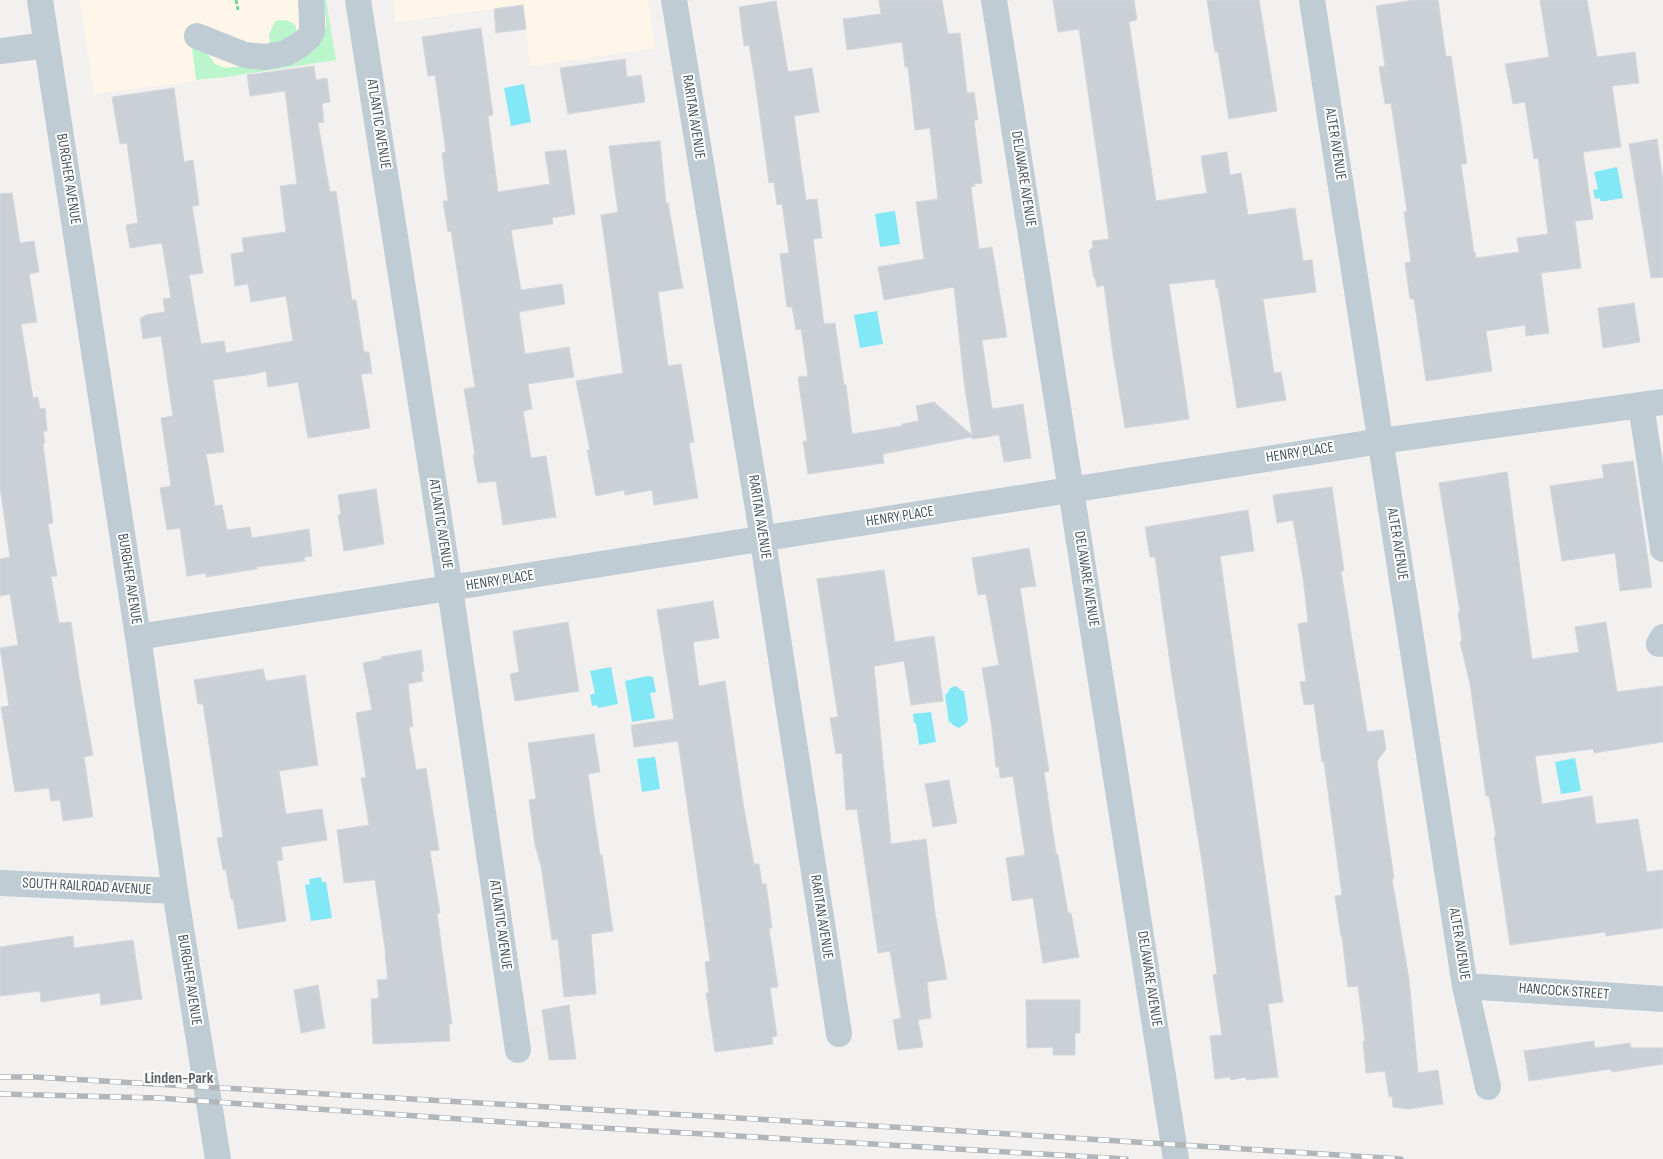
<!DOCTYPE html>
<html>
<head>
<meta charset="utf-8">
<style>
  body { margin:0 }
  canvas { display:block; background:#f3f0f0 }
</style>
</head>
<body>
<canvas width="1663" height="1159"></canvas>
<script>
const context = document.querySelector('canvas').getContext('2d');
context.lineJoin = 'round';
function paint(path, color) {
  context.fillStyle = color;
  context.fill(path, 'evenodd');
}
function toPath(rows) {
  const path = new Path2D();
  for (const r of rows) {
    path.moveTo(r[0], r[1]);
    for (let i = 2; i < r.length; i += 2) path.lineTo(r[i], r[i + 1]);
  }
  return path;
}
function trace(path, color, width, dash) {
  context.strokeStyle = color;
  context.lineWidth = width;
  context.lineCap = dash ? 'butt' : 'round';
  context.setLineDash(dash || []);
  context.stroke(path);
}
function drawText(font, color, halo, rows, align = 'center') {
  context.font = font + ' "Sofia Sans Condensed",sans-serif';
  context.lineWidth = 4;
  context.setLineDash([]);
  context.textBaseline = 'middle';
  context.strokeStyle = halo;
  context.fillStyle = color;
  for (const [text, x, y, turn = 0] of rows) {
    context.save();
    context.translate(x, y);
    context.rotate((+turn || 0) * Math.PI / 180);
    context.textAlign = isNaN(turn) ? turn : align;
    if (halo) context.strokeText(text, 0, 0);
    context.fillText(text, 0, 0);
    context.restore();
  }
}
paint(toPath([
  [80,0,326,0,336,60,226,77,94,94],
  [393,0,648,0,655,48,530,66,523,5,396,22]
]), '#fef6e8');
paint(toPath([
  [321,0,326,0,336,60,226,77,196,80,192,48,193,45,203,47,215,64,225,68,271,63,324,33,326,26,326,19],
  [285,20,293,23,296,26,296,36,270,46,269,35,275,21]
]), '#baf5cc');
paint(toPath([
  [524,84,531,122,511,126,504,88],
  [1617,167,1623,198,1605,201,1600,201,1600,198,1595,199,1593,190,1598,189,1594,172],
  [895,211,900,244,880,247,875,214],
  [877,311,883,344,860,348,854,315],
  [611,667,618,704,598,708,597,705,592,706,590,695,595,693,590,671],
  [647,676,653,677,656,692,650,693,655,718,632,722,625,681],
  [956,686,962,691,964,691,968,720,965,724,959,728,953,725,951,722,949,723,945,694,947,694,950,688],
  [931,712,936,742,919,745,916,723,914,723,913,714],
  [655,757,660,789,642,792,637,759],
  [1575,758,1581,791,1561,794,1555,762],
  [321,877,322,882,326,882,332,918,311,921,305,885,310,884,309,879]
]), '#82e8f6');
const building = toPath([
  [879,0,942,0,948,34,960,33,967,93,974,92,978,120,974,120,982,183,974,184,975,186,971,187,979,249,992,247,1007,337,982,340,992,409,1023,404,1031,458,1004,462,999,435,973,439,972,437,883,454,884,463,808,474,803,441,807,441,798,377,808,376,801,329,796,330,792,307,787,307,780,254,789,253,782,204,777,205,774,182,769,183,755,81,749,45,744,46,739,7,776,1,788,72,812,68,819,112,794,116,806,200,817,199,822,238,813,239,824,324,835,323,844,385,846,385,852,434,902,426,902,424,919,421,916,406,934,402,972,435,964,382,954,287,884,300,878,267,924,259,916,202,938,199,930,128,915,130,908,67,905,67,902,42,847,50,843,19,881,14,879,0],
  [1053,0,1134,0,1137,20,1129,22,1156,201,1207,193,1201,156,1227,152,1230,175,1241,173,1248,215,1295,208,1303,261,1312,260,1316,292,1263,299,1274,373,1281,372,1286,400,1237,408,1218,288,1216,288,1215,279,1169,284,1189,419,1125,428,1113,355,1104,285,1097,287,1095,278,1094,278,1089,251,1093,247,1092,241,1109,239,1079,29,1058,32,1053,0],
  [1207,0,1259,0,1277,111,1229,119,1218,52,1215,52,1207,0],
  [1414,0,1438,0,1446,57,1451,56,1467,164,1461,164,1474,252,1475,252,1476,258,1519,252,1517,238,1548,234,1538,158,1534,159,1525,102,1513,104,1505,64,1549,57,1540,0,1587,0,1597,57,1635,52,1639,83,1612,86,1621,147,1583,152,1593,219,1575,221,1581,268,1541,273,1549,333,1526,336,1525,325,1486,331,1492,371,1426,381,1414,299,1410,299,1405,263,1411,262,1404,212,1407,211,1391,103,1385,104,1379,67,1385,66,1376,6,1414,0],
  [523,5,526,29,496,33,494,9,523,5],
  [481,28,493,115,488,116,498,192,550,184,545,152,566,150,575,214,552,218,553,224,511,230,521,290,562,284,565,304,519,312,525,354,569,347,574,377,528,384,532,409,523,411,531,458,546,456,556,517,503,525,496,481,478,483,473,455,475,455,464,389,475,387,451,231,448,232,443,201,448,201,442,153,446,152,435,75,428,76,422,37,481,28],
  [625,59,627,77,641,75,645,102,568,114,560,68,625,59],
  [314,66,316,80,327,78,330,102,322,103,324,122,318,123,325,164,330,192,336,191,352,300,356,300,364,352,369,352,372,373,361,374,370,428,308,438,298,382,268,387,266,371,254,374,213,380,224,452,206,454,215,506,222,505,227,530,250,527,252,538,309,529,312,556,304,557,305,561,256,567,257,569,206,577,206,573,187,576,180,528,167,530,160,488,171,486,161,418,173,416,161,336,143,339,140,318,145,316,145,315,165,312,163,299,171,298,162,243,130,248,126,225,138,223,127,143,120,144,112,97,174,88,184,162,193,160,199,205,192,206,203,273,189,275,201,344,224,341,226,353,293,341,286,296,251,302,248,284,235,286,231,254,244,252,242,238,286,232,280,186,297,184,285,91,250,96,247,75,314,66],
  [1657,139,1663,181,1663,277,1651,278,1629,144,1657,139],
  [660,141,666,203,668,203,683,288,658,292,668,366,681,364,694,442,689,443,698,498,654,505,652,490,625,495,624,490,596,496,587,450,590,450,576,381,623,373,601,215,618,212,609,146,660,141],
  [12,193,20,243,34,241,39,272,29,274,37,322,21,324,33,398,38,397,40,409,45,408,47,431,43,431,45,443,43,444,53,523,48,524,57,576,51,576,59,623,71,622,79,677,93,755,84,757,93,817,63,821,60,800,51,801,49,788,15,792,1,707,9,706,0,648,18,645,10,594,0,596,0,559,10,557,0,487,0,194,12,193],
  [1634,303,1640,342,1603,348,1598,308,1634,303],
  [1633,461,1652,587,1620,591,1615,553,1562,561,1550,486,1604,478,1602,465,1633,461],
  [1507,472,1532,659,1579,652,1575,627,1606,622,1617,692,1663,686,1663,742,1594,753,1593,749,1535,756,1542,804,1592,796,1596,824,1638,819,1647,872,1663,870,1663,928,1606,936,1605,932,1510,945,1494,837,1496,836,1489,796,1486,796,1470,684,1460,642,1462,641,1458,612,1460,612,1439,483,1507,472],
  [1332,487,1344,571,1341,571,1367,732,1383,730,1386,749,1377,761,1394,879,1392,879,1409,979,1418,1073,1438,1070,1443,1104,1409,1109,1393,1107,1392,1096,1389,1097,1385,1071,1366,1073,1363,1041,1365,1041,1358,986,1348,987,1342,937,1341,937,1335,896,1342,895,1324,762,1322,762,1314,704,1304,705,1300,682,1306,681,1298,624,1308,622,1303,578,1293,520,1277,523,1273,495,1332,487],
  [376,489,384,544,344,551,338,515,341,515,338,495,376,489],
  [1248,510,1254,551,1220,556,1283,1002,1268,1004,1278,1077,1246,1080,1246,1077,1231,1080,1230,1077,1215,1079,1210,1036,1222,1035,1213,975,1217,974,1202,862,1172,677,1155,557,1150,557,1145,527,1248,510],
  [1029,548,1036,586,1020,588,1049,771,1044,772,1056,853,1058,855,1068,913,1071,913,1079,957,1043,963,1033,898,1012,901,1006,858,1025,855,1013,776,1000,778,999,767,996,767,992,729,982,668,999,665,986,594,978,595,972,558,1029,548],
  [884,570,895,642,934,636,943,701,911,705,904,661,874,666,891,844,926,839,935,913,947,979,927,982,931,1018,918,1020,923,1047,898,1050,893,1020,901,1018,890,951,878,953,857,809,846,810,842,753,836,754,830,718,838,717,817,579,884,570],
  [713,601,719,638,693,642,699,686,725,681,743,803,754,864,759,864,762,884,766,884,772,928,769,928,778,987,770,988,777,1036,772,1037,773,1044,715,1052,706,993,709,993,705,962,710,961,678,741,634,747,631,725,674,719,657,610,713,601],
  [568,622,579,691,515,701,510,674,519,672,513,631,568,622],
  [421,650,424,671,421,672,423,681,408,684,413,727,409,727,416,770,426,768,439,850,430,851,440,913,437,913,452,1024,449,1024,450,1041,373,1044,371,999,379,998,377,980,388,979,385,955,386,955,375,880,344,883,337,830,369,825,361,778,366,778,356,713,372,710,363,663,382,659,381,657,421,650],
  [263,669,266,681,305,675,318,765,279,771,286,814,322,809,327,840,281,847,283,860,277,861,286,921,238,929,233,899,231,899,226,870,223,870,217,838,223,837,203,704,198,704,194,680,263,669],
  [594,734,600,772,588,774,600,855,602,855,613,931,591,934,596,994,564,997,558,939,552,940,541,866,535,845,529,800,536,799,528,743,594,734],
  [949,780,957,823,933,827,925,784,949,780],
  [73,936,74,948,133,940,142,999,101,1005,100,993,41,1002,40,991,0,996,0,947,73,936],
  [318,985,325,1028,301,1033,294,990,318,985],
  [1026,1000,1080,1000,1080,1033,1075,1033,1075,1055,1053,1055,1053,1047,1027,1048,1026,1000],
  [569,1005,576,1059,549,1060,542,1010,569,1005],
  [1594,1041,1595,1048,1630,1043,1631,1048,1663,1048,1663,1064,1612,1072,1611,1069,1529,1081,1524,1051,1594,1041]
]);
paint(building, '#cbd0d6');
trace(building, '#d3d7dc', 1);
trace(toPath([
  [236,0,238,10]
]), '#6ed79a', 3, [4, 2.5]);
trace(toPath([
  [40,0,138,637,175,891,218,1159],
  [358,0,450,589,518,1050],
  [674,0,758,509,839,1034],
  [994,0,1176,1159],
  [1312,0,1465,986,1488,1087],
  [197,36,245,55,265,57,286,53,301,44,309,37,312,31,312,19,311,0],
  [0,51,47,45],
  [1641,405,1663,549],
  [138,637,1381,441,1663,402],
  [1659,644,1663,637],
  [0,883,175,891],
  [1465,986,1663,999]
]), '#bfccd3', 26);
const rail = toPath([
  [0,1077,34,1077,978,1132,1401,1159],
  [0,1094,158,1098,518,1123,1126,1159]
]);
trace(rail, '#b1b6bb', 5.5);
trace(rail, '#fff', 4, [11]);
drawText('15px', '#465660', '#fff', [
  ["RARITAN AVENUE",693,117,81],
  ["ATLANTIC AVENUE",378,124,81],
  ["ALTER AVENUE",1335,144,81],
  ["BURGHER AVENUE",68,179,81],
  ["DELAWARE AVENUE",1023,179,81],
  ["HENRY PLACE",1300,453,-9],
  ["RARITAN AVENUE",759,517,81],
  ["HENRY PLACE",900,517,-9],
  ["ATLANTIC AVENUE",440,524,81],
  ["ALTER AVENUE",1397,544,81],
  ["BURGHER AVENUE",129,579,81],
  ["DELAWARE AVENUE",1086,579,81],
  ["HENRY PLACE",500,581,-9],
  ["SOUTH RAILROAD AVENUE",87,887,3],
  ["RARITAN AVENUE",821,917,81],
  ["ATLANTIC AVENUE",500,925,82],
  ["ALTER AVENUE",1459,944,81],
  ["DELAWARE AVENUE",1149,979,81],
  ["BURGHER AVENUE",189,980,81],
  ["HANCOCK STREET",1564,992,4]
]);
drawText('bold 16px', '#5c6166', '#fff', [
  ["Linden-Park",179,1079]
]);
</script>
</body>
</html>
